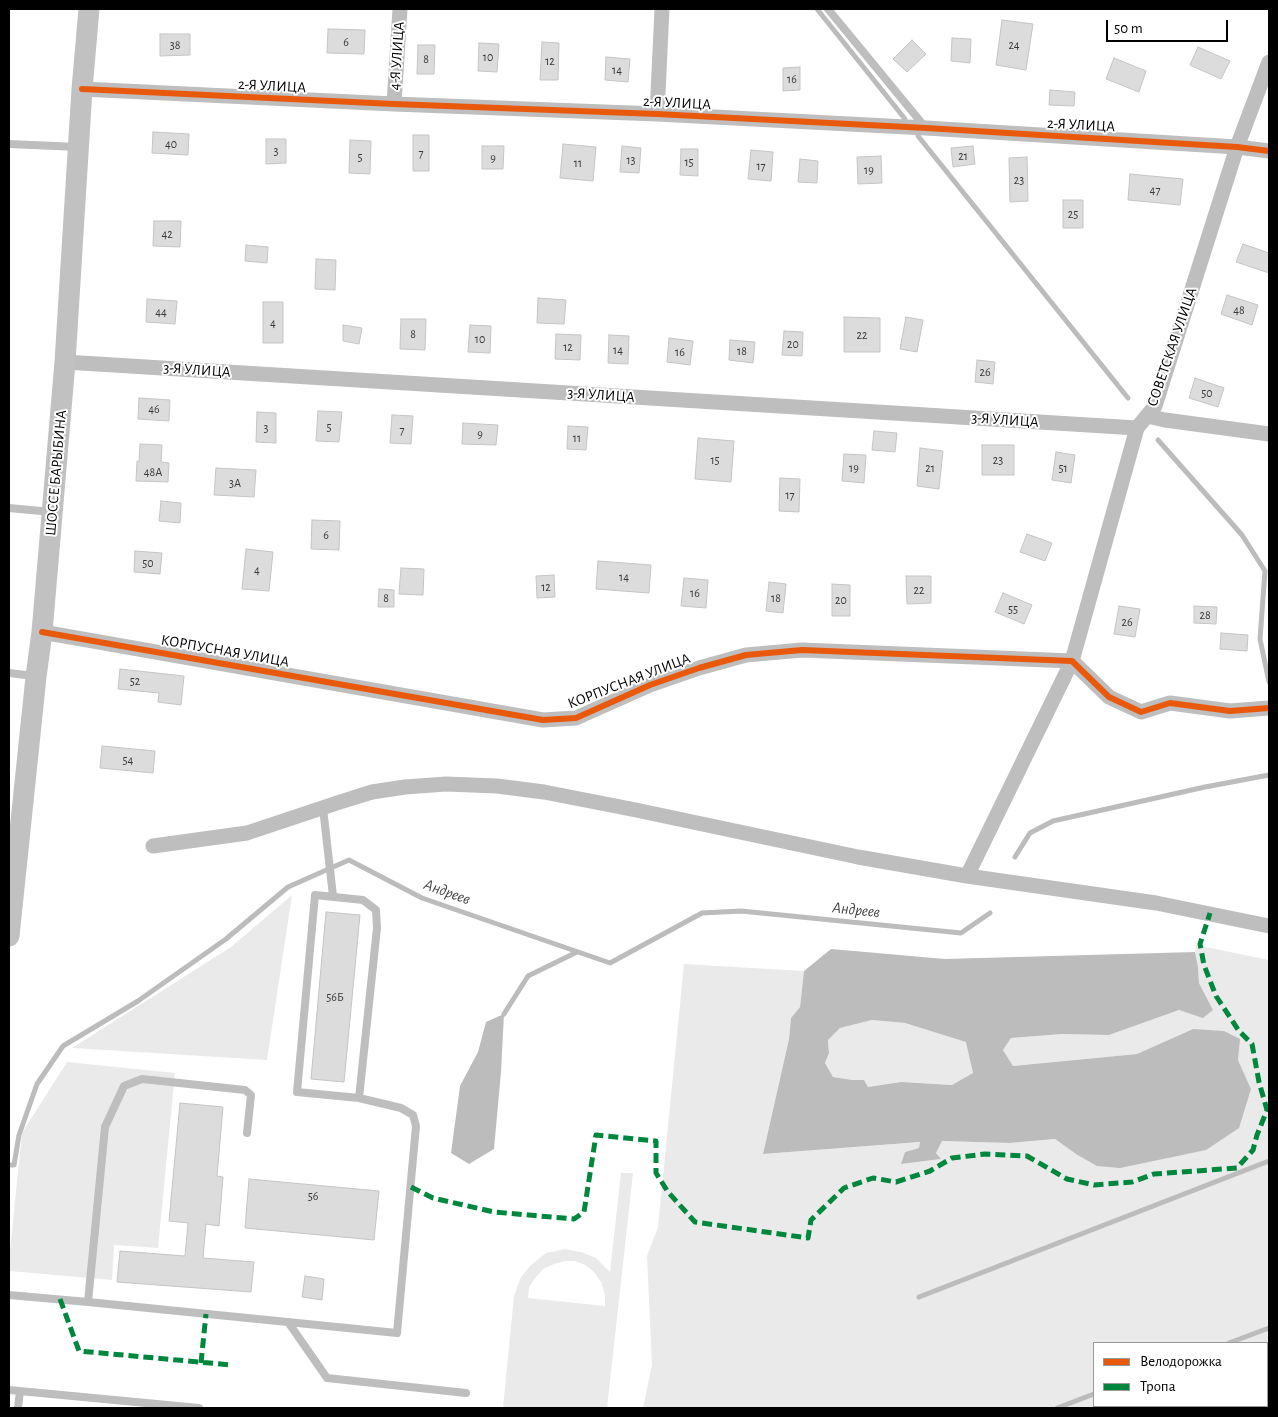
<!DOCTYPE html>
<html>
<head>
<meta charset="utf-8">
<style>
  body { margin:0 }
  #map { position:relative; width:1278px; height:1417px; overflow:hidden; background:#fff; font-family:"Alegreya Sans",sans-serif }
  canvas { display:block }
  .frame { position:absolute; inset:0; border:10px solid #000; pointer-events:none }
  .legend { position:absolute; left:1093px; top:1342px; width:175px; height:65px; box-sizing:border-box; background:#fff; border:1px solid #999; margin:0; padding:6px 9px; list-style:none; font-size:15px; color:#000 }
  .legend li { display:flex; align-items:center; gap:10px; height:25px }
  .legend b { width:25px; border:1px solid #999 }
  .scale { position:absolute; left:1106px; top:20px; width:122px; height:22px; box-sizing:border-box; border:2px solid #000; border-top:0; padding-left:6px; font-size:15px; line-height:18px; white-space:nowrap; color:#000; -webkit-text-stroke:4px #fff; paint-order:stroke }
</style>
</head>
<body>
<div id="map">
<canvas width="1278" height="1417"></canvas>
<div class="frame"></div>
<ul class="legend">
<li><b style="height:6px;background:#e8590c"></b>Велодорожка</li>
<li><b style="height:6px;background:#00873e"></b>Тропа</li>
</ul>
<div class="scale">50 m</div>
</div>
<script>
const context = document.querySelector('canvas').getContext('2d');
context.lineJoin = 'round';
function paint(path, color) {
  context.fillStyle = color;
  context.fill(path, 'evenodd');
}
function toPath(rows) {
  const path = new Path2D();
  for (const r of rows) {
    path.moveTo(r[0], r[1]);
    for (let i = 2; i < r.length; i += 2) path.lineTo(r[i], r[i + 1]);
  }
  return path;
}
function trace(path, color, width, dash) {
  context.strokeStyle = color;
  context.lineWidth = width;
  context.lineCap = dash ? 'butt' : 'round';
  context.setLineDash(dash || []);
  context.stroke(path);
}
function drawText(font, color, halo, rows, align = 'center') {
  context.font = font + ' "Alegreya Sans",sans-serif';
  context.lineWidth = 4;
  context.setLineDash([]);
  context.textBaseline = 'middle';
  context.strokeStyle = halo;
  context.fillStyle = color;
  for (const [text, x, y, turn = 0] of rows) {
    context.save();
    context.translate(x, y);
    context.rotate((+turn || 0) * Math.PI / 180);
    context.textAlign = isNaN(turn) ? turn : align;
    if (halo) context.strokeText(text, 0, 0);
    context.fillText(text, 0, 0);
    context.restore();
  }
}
paint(toPath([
  [292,895,267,1060,72,1048,231,947],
  [1196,945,1269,960,1269,1408,643,1408,652,1365,647,1256,658,1227,684,964,804,971,800,1007,791,1018,789,1039,763,1154,921,1142,919,1148,905,1152,902,1164,941,1159,936,1153,941,1141,1009,1143,1055,1139,1076,1154,1251,1089,1238,1060,1193,1029,1137,1054,1013,1066,1003,1050,1011,1038,1062,1034,1109,1035,1179,1010,1203,1017,1213,1010,1199,983,1198,967,1195,952],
  [1094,1343,1267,1343,1267,1406,1094,1406],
  [872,1020,905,1023,967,1042,973,1073,953,1085,901,1082,868,1087,864,1080,852,1080,833,1077,825,1063,829,1053,828,1040,840,1028],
  [67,1062,175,1073,158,1248,114,1245,112,1280,9,1271,9,1260,22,1133],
  [621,1173,633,1173,607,1408,503,1408,514,1296,521,1277,531,1265,546,1253,565,1249,581,1252,596,1258,610,1272],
  [565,1261,575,1261,585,1265,594,1272,601,1282,605,1295,605,1306,528,1298,529,1287,536,1277,543,1269,554,1264]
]), '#eaeaea');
paint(toPath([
  [831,949,945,959,1195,952,1198,967,1199,983,1213,1010,1203,1018,1179,1010,1109,1035,1062,1034,1011,1038,1003,1050,1013,1066,1137,1054,1193,1029,1224,1031,1240,1039,1238,1060,1251,1089,1239,1128,1206,1150,1120,1168,1097,1166,1076,1154,1055,1139,1009,1143,942,1141,936,1153,941,1159,901,1164,905,1152,919,1148,920,1142,763,1154,789,1039,791,1018,800,1007,804,971],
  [872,1020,905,1023,966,1042,973,1073,952,1085,901,1082,868,1087,864,1080,852,1080,833,1077,825,1063,829,1053,828,1040,840,1028],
  [504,1014,501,1072,494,1149,469,1164,451,1153,460,1086,478,1052,486,1022]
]), '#bcbcbc');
trace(toPath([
  [817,9,905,119],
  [918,136,1128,398],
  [1158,440,1242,535,1265,571,1260,639,1269,682],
  [1015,857,1030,833,1053,821,1205,787,1269,775],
  [504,1014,528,976,577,952],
  [11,1165,14,1165,19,1135,37,1084,63,1046,138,1001,226,939,288,887,349,860,422,898,610,963,702,913,741,911,961,933,990,913],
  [919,1297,1269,1161],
  [1229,1343,1269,1328],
  [1057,1408,1094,1394]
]), '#bcbcbc', 5);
const building = toPath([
  [1002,20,1033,24,1026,70,996,65,1002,20],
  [328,29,365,30,364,54,327,53,328,29],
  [160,34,190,34,190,55,160,56,160,34],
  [952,38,971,39,970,63,951,61,952,38],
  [912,40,926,54,907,72,893,59,912,40],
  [542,42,559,43,558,80,540,80,542,42],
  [479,43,499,44,497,72,478,71,479,43],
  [418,45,435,45,434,74,417,74,418,45],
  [1198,47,1230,61,1221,79,1190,65,1198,47],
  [606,57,630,59,628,82,605,80,606,57],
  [1114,58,1146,71,1139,92,1106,79,1114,58],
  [800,67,800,90,783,91,783,68,800,67],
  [1050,90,1075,92,1074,106,1049,105,1050,90],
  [153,132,189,134,188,155,152,153,153,132],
  [413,135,429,135,429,171,413,171,413,135],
  [266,139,286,139,286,163,266,164,266,139],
  [350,140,371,141,370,174,349,173,350,140],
  [563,144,596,147,593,181,560,178,563,144],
  [482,146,504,146,503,169,482,169,482,146],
  [622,146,641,148,639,173,620,172,622,146],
  [973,146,975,164,953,167,951,148,973,146],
  [681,149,698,149,698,176,680,175,681,149],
  [751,150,773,152,771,181,748,179,751,150],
  [881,156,882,183,858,184,857,157,881,156],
  [1027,157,1028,201,1010,202,1009,158,1027,157],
  [800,159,818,161,817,183,798,182,800,159],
  [1130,174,1183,179,1180,205,1128,200,1130,174],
  [1063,200,1083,200,1083,228,1063,228,1063,200],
  [154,221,181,221,180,247,153,246,154,221],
  [1243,244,1269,253,1269,273,1236,262,1243,244],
  [246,245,268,247,267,263,245,261,246,245],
  [316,259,336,260,335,290,315,289,316,259],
  [1227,295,1258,305,1252,325,1221,314,1227,295],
  [538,298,566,300,564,324,537,323,538,298],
  [147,299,177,301,175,324,146,322,147,299],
  [263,302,283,302,283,343,263,343,263,302],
  [844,317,880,318,880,352,844,352,844,317],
  [906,317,923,320,917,352,900,349,906,317],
  [401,319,426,319,425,350,400,349,401,319],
  [343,325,362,328,359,344,343,341,343,325],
  [470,325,491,326,490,353,468,352,470,325],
  [784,331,803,332,802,356,782,355,784,331],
  [556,334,581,335,580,360,555,359,556,334],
  [609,335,629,336,628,364,608,363,609,335],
  [669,338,693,341,690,365,667,362,669,338],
  [730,340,755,342,753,363,729,360,730,340],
  [977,360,995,362,993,384,975,382,977,360],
  [1195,378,1224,388,1218,407,1189,398,1195,378],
  [139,398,170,400,169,421,138,419,139,398],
  [318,411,342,412,339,442,316,441,318,411],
  [257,412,276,413,276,443,256,442,257,412],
  [392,415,413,416,411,444,390,443,392,415],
  [463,423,498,425,496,445,462,444,463,423],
  [568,426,588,427,586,450,567,449,568,426],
  [874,431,897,433,895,452,872,450,874,431],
  [698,438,734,441,731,482,695,479,698,438],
  [140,444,162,445,161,462,169,463,168,482,136,481,137,461,139,462,140,444],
  [982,445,1014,445,1014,475,982,475,982,445],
  [920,448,943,451,939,489,917,486,920,448],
  [1056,452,1075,455,1071,483,1052,480,1056,452],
  [844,454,866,455,864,483,842,481,844,454],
  [216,468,256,470,254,497,214,495,216,468],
  [780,478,800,479,799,512,779,511,780,478],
  [161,501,181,503,180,523,159,521,161,501],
  [312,520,340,521,339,550,311,549,312,520],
  [1027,534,1052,543,1045,561,1020,552,1027,534],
  [246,549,273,552,269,591,242,589,246,549],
  [135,551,162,553,160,574,134,572,135,551],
  [598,561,651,565,649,593,596,589,598,561],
  [401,568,424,569,423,595,399,594,401,568],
  [554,575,555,597,537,598,536,576,554,575],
  [906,576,931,576,931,603,907,604,906,576],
  [684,578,708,580,706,608,681,606,684,578],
  [769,582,786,584,783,613,766,611,769,582],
  [832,584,850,585,850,616,832,616,832,584],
  [379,589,394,590,394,607,378,607,379,589],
  [1003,593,1032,605,1024,624,995,612,1003,593],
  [1119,606,1140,609,1135,637,1114,634,1119,606],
  [1194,606,1217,607,1216,624,1194,623,1194,606],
  [1221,633,1248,635,1247,651,1220,649,1221,633],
  [120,669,184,676,181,705,158,702,159,693,118,689,120,669],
  [102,746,155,751,153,773,100,768,102,746],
  [326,912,360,915,344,1082,311,1079,326,912],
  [180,1103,223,1107,217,1176,223,1177,219,1226,206,1224,203,1258,254,1262,251,1292,117,1282,120,1251,185,1256,188,1223,169,1221,180,1103],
  [249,1179,379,1191,374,1240,245,1228,249,1179],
  [305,1276,324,1279,322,1300,302,1297,305,1276]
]);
paint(building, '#dcdcdc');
trace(building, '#c5c5c5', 1);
trace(toPath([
  [828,9,925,127],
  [9,144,78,147],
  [9,508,52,512],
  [9,673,34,676],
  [323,808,333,896],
  [9,1295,88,1302,397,1333,416,1126,413,1115,401,1108,359,1098,297,1092,315,895,363,900,376,910,377,928,359,1098],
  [88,1302,105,1127,124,1086,142,1079,245,1090,251,1095,247,1133],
  [288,1322,327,1378,466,1393],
  [9,1390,199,1408],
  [18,1408,20,1391]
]), '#bebebe', 8);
trace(toPath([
  [82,89,394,104,657,114,926,128,1237,147,1269,151],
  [394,104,400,9],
  [657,114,662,9],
  [65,362,1137,428],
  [1147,416,1165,420,1269,434],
  [42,632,543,720,576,718,650,685,699,668,746,655,802,650,1072,661,1109,697,1141,712,1170,703,1230,711,1269,708],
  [153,846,247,833,340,802,372,792,405,787,446,784,497,786,544,792,636,810,858,857,967,876,1156,903,1269,926],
  [967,876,1072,661,1137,428,1155,406,1237,147,1269,62]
]), '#bebebe', 15);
trace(toPath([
  [9,936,36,677,42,632,65,362,82,89,89,9]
]), '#c1c1c1', 21);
trace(toPath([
  [411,1187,433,1198,494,1212,574,1219,584,1212,596,1135,656,1141,656,1173,668,1192,695,1222,808,1238,811,1220,844,1188,873,1178,896,1182,930,1171,952,1158,985,1154,1027,1156,1067,1179,1094,1185,1132,1182,1154,1174,1237,1168,1253,1150,1257,1135,1267,1110,1259,1082,1252,1044,1239,1031,1216,996,1204,965,1200,944,1210,913],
  [60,1299,79,1351,231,1365],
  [201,1363,206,1314]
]), '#00873e', 5, [10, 5]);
trace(toPath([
  [82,89,394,104,657,114,926,128,1237,147,1269,151],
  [42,632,543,720,576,718,650,685,699,668,746,655,802,650,1072,661,1109,697,1141,712,1170,703,1230,711,1269,708]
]), '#e8590c', 6);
drawText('12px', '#373737', null, [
  ["6",346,42],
  ["38",175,45],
  ["24",1014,45],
  ["10",488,57],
  ["8",426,59],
  ["12",550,61],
  ["14",617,70],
  ["16",792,79],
  ["40",171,144],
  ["3",276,151],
  ["7",421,153],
  ["21",963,156],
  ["5",360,157],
  ["9",493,158],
  ["13",631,160],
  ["15",689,162],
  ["11",578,163],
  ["17",761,166],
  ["19",869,170],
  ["23",1019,180],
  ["47",1155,190],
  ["25",1073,214],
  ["42",167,234],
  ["48",1239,310],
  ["44",161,312],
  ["4",273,323],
  ["8",413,334],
  ["22",862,335],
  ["10",480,339],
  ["20",793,344],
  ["12",568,347],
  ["14",618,350],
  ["18",742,351],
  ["16",680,352],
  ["26",985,372],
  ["50",1207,393],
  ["46",154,409],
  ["5",329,427],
  ["3",266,428],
  ["7",402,430],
  ["9",480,434],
  ["11",577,438],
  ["15",715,460],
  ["23",998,460],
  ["19",854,468],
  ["21",930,468],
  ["51",1063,468],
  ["48А",153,472],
  ["3А",235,483],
  ["17",790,495],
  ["6",326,535],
  ["50",148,563],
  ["4",257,570],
  ["14",624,577],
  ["12",546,587],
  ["22",919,590],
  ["16",695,593],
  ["8",386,598],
  ["18",776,598],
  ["20",841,600],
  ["55",1013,609],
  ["28",1205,615],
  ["26",1127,622],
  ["52",135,681],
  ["54",128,760],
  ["56Б",335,997],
  ["56",313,1196]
]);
drawText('15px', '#000', '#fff', [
  ["4-Я УЛИЦА",397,56,-86],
  ["2-Я УЛИЦА",272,86,3],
  ["2-Я УЛИЦА",677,103,3],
  ["2-Я УЛИЦА",1081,125,3],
  ["СОВЕТСКАЯ УЛИЦА",1172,347,-71],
  ["3-Я УЛИЦА",197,370,4],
  ["3-Я УЛИЦА",601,395,4],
  ["3-Я УЛИЦА",1005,420,4],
  ["ШОССЕ БАРЫБИНА",56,473,-85],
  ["КОРПУСНАЯ УЛИЦА",225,651,10],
  ["КОРПУСНАЯ УЛИЦА",629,681,-21]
]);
drawText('italic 16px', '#404040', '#fff', [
  ["Андреев",447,892,20],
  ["Андреев",856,910,6]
]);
</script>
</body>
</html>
